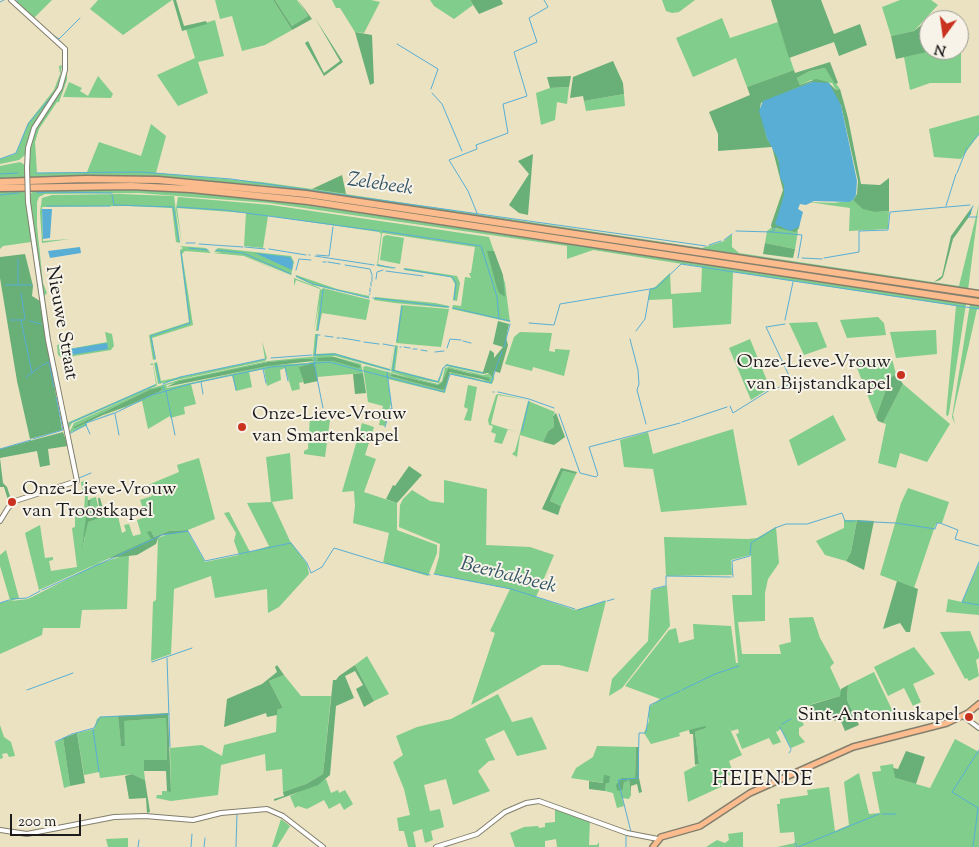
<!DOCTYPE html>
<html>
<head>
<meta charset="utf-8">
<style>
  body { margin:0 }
  #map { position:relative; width:979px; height:847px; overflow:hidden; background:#eae2c0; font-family:"Sorts Mill Goudy",serif }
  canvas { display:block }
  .north { position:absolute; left:919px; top:10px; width:50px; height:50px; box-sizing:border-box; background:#f7f3e8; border:1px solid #9f9d96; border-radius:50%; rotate:194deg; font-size:14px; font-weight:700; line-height:20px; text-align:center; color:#1c1c1c }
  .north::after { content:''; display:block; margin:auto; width:18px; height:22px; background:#c8321e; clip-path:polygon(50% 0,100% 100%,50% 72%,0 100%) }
  .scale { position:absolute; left:10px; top:814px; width:71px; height:22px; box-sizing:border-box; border:2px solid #1c1c1c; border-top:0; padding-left:6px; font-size:15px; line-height:18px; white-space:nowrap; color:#1c1c1c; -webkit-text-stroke:4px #f7f3e8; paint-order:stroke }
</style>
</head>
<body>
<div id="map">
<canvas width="979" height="847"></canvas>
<div class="north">N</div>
<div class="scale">200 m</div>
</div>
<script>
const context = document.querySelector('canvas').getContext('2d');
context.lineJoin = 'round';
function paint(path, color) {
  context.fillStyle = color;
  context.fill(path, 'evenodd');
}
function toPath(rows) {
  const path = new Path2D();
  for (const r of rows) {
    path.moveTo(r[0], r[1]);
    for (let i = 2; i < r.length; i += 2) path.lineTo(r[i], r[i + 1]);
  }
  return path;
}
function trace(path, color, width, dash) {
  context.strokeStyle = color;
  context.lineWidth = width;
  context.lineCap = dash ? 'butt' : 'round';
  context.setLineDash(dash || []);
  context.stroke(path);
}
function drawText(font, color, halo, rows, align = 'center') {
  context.font = font + ' "Sorts Mill Goudy",serif';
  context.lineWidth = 4;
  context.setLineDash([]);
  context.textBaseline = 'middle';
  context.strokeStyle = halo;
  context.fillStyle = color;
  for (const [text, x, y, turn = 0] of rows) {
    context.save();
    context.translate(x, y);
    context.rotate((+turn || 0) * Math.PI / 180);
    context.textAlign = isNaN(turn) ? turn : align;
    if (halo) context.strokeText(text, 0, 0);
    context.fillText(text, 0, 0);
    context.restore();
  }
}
paint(toPath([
  [18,0,52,0,34,18,16,2],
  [98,0,172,0,123,35,90,9],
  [215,0,273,0,292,30,265,45,242,51,232,16,220,19],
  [275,0,297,0,308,16,292,26],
  [332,0,371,0,380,2,364,33,355,32,340,8,336,8],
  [430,0,470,0,473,5,454,19,434,6],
  [662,0,695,0,679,12,672,13,666,11],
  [900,0,931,0,938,5,914,31,891,36,882,7],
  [722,18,730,38,778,22,794,70,747,87,736,58,693,77,676,38],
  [215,20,224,56,198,62,208,93,178,106,157,75,195,58,186,29],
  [961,43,961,83,930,83,910,90,904,57,935,50,959,50,959,44],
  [62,65,58,88,31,130,25,155,19,160,0,164,0,159,15,154,17,151,28,123,54,90,60,74,59,66],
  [67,66,67,80,59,102,57,102,39,129,35,142,37,173,87,172,99,142,141,156,151,124,166,136,156,173,261,182,312,189,702,248,724,241,732,234,732,247,739,253,959,286,979,204,968,290,270,186,130,176,30,177,30,144,36,128,61,90],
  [825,68,840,89,836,90,832,83,811,80,800,85,797,78,810,71],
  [98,76,113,94,111,98,63,97,69,82,82,88,80,91,88,96],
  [569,87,567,104,557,102,555,120,541,125,536,93,550,88],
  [624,94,625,106,586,111,584,101],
  [979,115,979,134,961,159,934,157,929,129],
  [20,162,25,165,27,177,0,178,0,166],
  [36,189,174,191,279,201,966,304,949,413,948,416,946,415,956,306,733,272,731,324,673,328,672,299,648,300,650,289,655,287,670,273,671,294,701,292,702,267,593,250,567,259,567,246,269,203,139,193,45,194,39,197,37,202,37,226,43,283,47,293,44,296,30,207,30,194],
  [27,190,31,242,3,246,0,249,0,192],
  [120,194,174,196,180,243,176,242,172,208,128,206,42,207,43,241,70,239,42,243,40,212,42,198,52,195],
  [178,197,271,205,489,237,505,283,510,322,452,309,453,305,461,306,465,277,471,278,469,273,471,273,475,247,382,233,378,264,395,269,377,266,381,234,379,232,268,216,263,248,244,246,246,213,177,208,182,244,176,209],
  [853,200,876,212,889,211,888,229,849,231,850,208,808,202,834,203],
  [771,228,798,231,795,249,765,243,767,231],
  [386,235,404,238,400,264,380,260,383,237],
  [180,246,206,248,211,253,185,251,182,254,193,325,152,338,156,359,153,360,149,335,189,322,180,250,183,248],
  [218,248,291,256,294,262,291,275,245,256,292,277,244,256,213,253,222,253,214,252],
  [405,268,457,276,460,283,457,301,453,300,455,284,451,277,404,270],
  [296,275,337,289,369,296,369,298,313,285,296,277],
  [294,278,320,288,321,290,323,288,370,300,366,320,322,313,318,331,316,331,319,304,314,331,320,289,296,280,294,286],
  [375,297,435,303,449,306,448,308,395,303,374,300],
  [970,304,979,306,979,309,977,309,953,415,955,424,952,417],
  [401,305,449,309,441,347,396,343],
  [878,317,884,323,886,335,847,338,840,320],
  [817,322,827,347,804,355,789,323],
  [936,330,937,354,896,358,890,332],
  [105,332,112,334,114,346,111,350,62,358,58,355,57,345,62,344,63,350,107,342],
  [520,332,552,333,549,351,555,352,555,349,570,350,564,376,533,367,532,371,505,364,514,337],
  [315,334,318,334,316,354,334,353,390,369,394,345,390,371,335,356,313,356],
  [750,339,770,388,751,400,729,348],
  [262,341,267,358,265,361,158,384,154,363,157,362,161,381,265,359],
  [395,345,398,346,395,370,438,381,446,364,483,372,483,374,446,366,444,369,439,383,413,378,438,384,442,381,445,368,449,367,483,375,489,374,491,377,494,370,494,379,492,384,450,374,445,393,388,379,391,403,385,426,379,425,383,406,368,402,363,367,366,366,410,378,391,372],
  [448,368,470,373,486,381,451,372,445,389,442,390,390,376,392,374,438,385,442,382],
  [319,356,331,356,361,364,363,373,317,377,315,364,300,367,303,382,299,383,300,389,292,391,285,368,280,370,281,380,267,386,264,369,249,372,252,387,236,391,232,375,191,384,196,404,184,407,185,414,170,418,170,416,148,429,142,401,86,423,87,425,69,433,74,423,149,389,179,380,268,361],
  [312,359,314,361,308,363,272,365,167,388,166,385,268,362],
  [149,390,161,391,108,415,73,427],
  [892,359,896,374,890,378,876,417,854,360],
  [152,363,153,364,157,385,156,386,72,423,68,430,67,423,156,384,153,365,150,365],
  [903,384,950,424,927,462,900,453,896,468,878,463,886,424,883,423],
  [468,385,477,387,471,421,464,420,468,409,464,407],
  [498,394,527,400,498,395,491,424,520,433,528,401,555,412,553,416,554,427,548,431,543,442,520,435,517,457,512,454,515,451,520,433,508,429,502,444,494,442,496,434,491,432,493,426,489,425,488,420,496,395],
  [833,415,846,440,798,466,789,440],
  [310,417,330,420,325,457,304,454,304,451,308,449],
  [362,423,374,427,365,455,376,459,364,492,397,503,397,530,437,545,437,553,428,576,383,563,389,533,353,523,355,506,354,491,342,492],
  [733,429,747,505,661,512,653,469,624,467,620,440,648,432,653,454],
  [290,453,293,499,272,502,290,541,307,564,309,574,279,607,268,613,267,589,215,598,211,576,174,589,171,654,151,661,153,602,156,600,158,538,171,533,188,532,205,562,239,555,234,541,236,533,224,513,229,512,250,552,269,546,247,503,271,502,266,457],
  [199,458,215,519,188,530,169,531,154,537,151,531,152,539,39,590,25,533,40,525,45,558,53,557,53,560,49,561,51,571,77,567,72,528,75,527,75,512,84,512,85,496,83,496,81,482,86,480,88,500,83,548,87,522,117,512,122,533,126,531,124,525,129,524,133,536,141,534,137,520,146,517,140,500,152,496,148,485,179,472,177,465],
  [563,471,576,474,561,506,550,501],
  [444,480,487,489,486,545,530,547,554,555,536,597,575,610,606,601,588,672,559,665,542,665,471,705,495,633,490,631,510,589,434,574,439,557,440,544,399,527,400,505,403,499,412,490,430,501,444,503],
  [908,488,949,502,942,523,937,523,935,526,914,588,880,575,901,503],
  [96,497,100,515,88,518,91,500,89,499],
  [844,520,857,520,851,552,846,561,825,555,816,541,844,528],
  [776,527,779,563,768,579,765,593,765,621,738,622,742,654,781,654,779,645,791,642,789,618,813,617,820,638,834,663,830,667,842,693,840,696,812,704,797,713,804,725,799,728,799,735,805,742,791,748,781,729,776,732,781,742,773,745,769,738,742,749,736,734,739,733,738,729,731,731,727,723,742,755,729,761,734,776,721,774,725,785,688,802,684,772,699,764,695,732,706,728,689,730,679,733,680,736,651,744,644,733,649,721,649,707,660,699,625,686,669,630,676,628,679,643,694,639,693,624,731,626,736,663,738,663,732,595,752,595,751,555,731,560,732,575,666,576,664,537,748,539,757,538],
  [6,550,19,598,11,601,28,599,97,564,129,554,127,609,82,610,80,628,43,628,42,635,0,654,0,603,10,600,0,566,0,555],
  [979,563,979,615,946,612,948,599,962,602],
  [667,586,670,626,622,688,609,696,612,679,648,641,651,590],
  [970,631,979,653,979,658,976,660,979,676,969,681,967,678,965,679,940,632],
  [914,647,935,674,913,684,921,702,913,706,904,688,888,696,874,667],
  [367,656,389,694,374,701,355,665],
  [874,672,893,712,856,719,847,700,848,685],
  [284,675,301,696,331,696,323,774,306,784,283,792,282,769,266,771,265,754,221,765,218,795,171,801,156,798,157,795,162,795,162,791,171,791,170,748,202,745,222,756,224,745,276,732,277,710,283,708,269,681],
  [498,694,512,722,532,717,547,749,517,756,504,730,485,739,495,760,489,761,478,771,490,791,453,805,446,779,424,785,430,811,440,809,444,827,431,831,433,840,425,843,422,829,413,832,416,847,408,847,404,831,399,831,397,818,410,815,404,789,393,762,403,755,396,736,417,727,451,719],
  [118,716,121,745,125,745,123,721,166,718,167,760,144,771,145,780,132,774,100,778,99,772,84,775,77,733,94,729,97,719,100,717],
  [0,725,4,737,11,742,15,756,9,757,7,753,2,754,3,758,0,759],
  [63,738,70,786,64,788,55,743],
  [955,739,979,752,979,847,777,847,795,843,794,832,780,833,777,804,780,804,780,799,808,795,807,790,829,787,835,831,849,825,844,782,859,773,869,814,880,813,872,772,881,771,880,766,893,764,895,778,930,788],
  [597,746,636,747,635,778,621,778,618,782,623,789,624,781,629,780,631,795,629,799,622,798,624,806,617,808,613,793,605,791,606,782,610,776,604,783,571,778,576,768,593,757],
  [326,779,331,793,338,790,339,793,345,790,353,804,344,810,340,803,329,809,324,800,307,809,298,806,295,808,290,796],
  [555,807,590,820,589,845,597,845,599,842,599,847,557,847,556,839,545,841,545,847,515,847,510,833,524,827,538,826,539,828,545,827,545,823,555,822],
  [281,819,290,826,277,847,272,847],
  [743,832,743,847,706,847,717,840,725,843,729,840,728,834],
  [128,838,128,847,108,847,106,839]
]), '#80cd8c');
paint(toPath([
  [173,0,176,0,184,26,206,21,207,24,182,31],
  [273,0,275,0,292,26,308,16,298,0,312,19,292,30],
  [470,0,501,0,503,4,479,14],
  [771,0,821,0,834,34,860,24,867,45,839,56,834,42,789,58],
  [315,18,343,62,324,76,305,43,308,41,324,73,340,61],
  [925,22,929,50,932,51,896,59,891,36,914,31],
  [355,32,372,35,374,83,370,85],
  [613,61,623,83,624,94,584,101,583,96,570,98,573,77],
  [830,62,838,83,835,84,825,68,810,71,797,78,800,85,816,79,828,82,836,90,840,89,848,118,861,184,880,185,889,178,889,211,876,212,863,209,853,200,857,194,858,181,841,105,812,82,761,103,760,108,767,138,776,153,800,220,799,228,796,232,775,228,772,229,771,225,783,190,772,147,718,151,718,134,709,112,750,95,747,87,794,70,795,73],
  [571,76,569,87,550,88,547,77],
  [533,154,528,215,519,213,509,205,529,174,518,161],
  [342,175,346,194,312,189],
  [972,207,971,214,953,239,943,277,940,280,934,282,942,276,951,236],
  [765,243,795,249,793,258,763,254],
  [487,251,494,251,503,275,505,297,499,293,497,288],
  [25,254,33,286,32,296,40,301,62,430,30,439,17,381,0,278,0,257],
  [498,321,509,324,506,338,508,345,500,373,494,371,492,377,488,373,483,374,483,372,490,350,494,353,494,358,503,347,493,344],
  [334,357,359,365,361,367,358,368,333,361,317,361,318,358],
  [302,359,312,359,314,361,268,366,166,387,179,381,268,362],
  [315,363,318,381,304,384,299,367],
  [448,368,489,378,490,381,450,372,445,389,442,390,390,376,392,374,438,385,442,382],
  [363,373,366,393,355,394,353,374],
  [896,374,903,384,883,423,878,421,876,417,890,378],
  [162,387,161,391,125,407,103,415,75,428,73,427,149,390],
  [556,413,565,437,554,445,543,442,548,431,554,427,553,416],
  [63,432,68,446,48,449,50,465,40,467,37,451,0,458,3,483,7,487,11,499,8,500,4,487,0,487,0,449],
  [409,466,422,475,397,503,386,499,393,485,395,486],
  [561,468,577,472,576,474,563,471,550,501,561,506,558,515,542,509],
  [98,498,100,498,105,516,88,522,82,549,88,500,91,500,88,517,91,518,100,515],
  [857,520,874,521,864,570,846,561,851,552],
  [188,530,188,532,162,535,158,538,156,544,137,555,109,558,151,539,147,532,151,531,154,537,169,531],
  [897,581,918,589,910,632,906,632,900,623,883,629],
  [277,665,284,675,269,681,283,708,277,710,277,715,267,717,266,713,224,727,227,699,262,684,277,672,275,667],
  [355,665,374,701,364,707,356,689,363,685,355,671,345,676,354,698,336,706,330,775,318,785,274,801,274,799,284,796,283,792,306,784,323,774,333,680,336,680,339,676],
  [848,685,847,700,859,725,845,731,840,719,835,721,827,707,824,713,817,713,811,718,807,713,813,710,810,705,840,696,841,689],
  [168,713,171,792,167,791,166,771,144,771,144,760,167,760,166,718,124,721,125,746,121,746,118,716],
  [705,726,706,728,695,732,699,764,695,765,693,734,690,734,689,730],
  [77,733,85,783,70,786,63,738],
  [636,747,639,747,639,778,642,792,639,793,637,784,631,786,631,795,629,780,624,782,623,789,620,791,617,790,616,785,621,778,635,778],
  [906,751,925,757,916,784,895,778,893,768,898,769],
  [132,774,145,780,150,812,147,813,146,798,129,799,125,776],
  [604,775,610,776,609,783,606,783,605,791,589,789,589,781,603,783]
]), '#68b078');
paint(toPath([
  [812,82,829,83,841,105,857,181,856,195,853,200,849,202,814,201,806,205,800,204,798,209,803,212,799,227,790,231,775,224,784,195,784,185,780,177,779,161,767,138,759,111,763,101],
  [42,209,52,209,50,238,43,239],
  [80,247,81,253,50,258,48,251],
  [255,253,290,257,293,262,292,270],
  [107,343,108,349,64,356,64,350]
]), '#59aed5');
trace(toPath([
  [14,0,18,0],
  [0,2,4,0],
  [42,26,51,34],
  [53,35,59,39,80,18],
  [397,44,438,69,431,89],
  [432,93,442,104,462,151],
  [969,146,979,134],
  [0,159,16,153,28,124,52,96],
  [36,173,141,172,231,179,706,246],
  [957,173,967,148],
  [0,174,18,173],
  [49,190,49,192,112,193],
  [37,193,49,192],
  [0,195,19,193],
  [112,195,114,205,173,207,179,241],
  [47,206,110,206],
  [946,206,956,174],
  [973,206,968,217,977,217],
  [177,207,224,210,379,231],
  [477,213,468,191,449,160,477,149,476,145,508,133,503,104,527,96,514,52,537,42,529,18,548,7,544,0],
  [382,231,481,246,497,297,499,319],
  [736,231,772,232,778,225],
  [772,232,802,235,798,258],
  [724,240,732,234],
  [186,243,195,243],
  [199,244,243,247],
  [709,245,721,241],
  [245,247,265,249],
  [189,248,208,250],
  [269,249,306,255],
  [216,250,243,253,291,274],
  [309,255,310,255],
  [317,255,329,256,333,227],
  [315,256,374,265],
  [802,258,822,259],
  [824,258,859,252,859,231,888,230,890,212,970,205],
  [18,259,18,284],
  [323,262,326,262],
  [328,262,340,264],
  [345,265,370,269,372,275],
  [377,265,395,268],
  [404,269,452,277,456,283,454,300],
  [296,270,299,259,311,260],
  [386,271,423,276],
  [296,276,313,284,369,298],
  [376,279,377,272,383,270],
  [372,281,372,276],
  [5,285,32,285],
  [371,286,371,282],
  [370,292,370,288],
  [21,293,25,319],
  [369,295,370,294],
  [373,298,449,307],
  [453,308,510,321],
  [10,320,24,320],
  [21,320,32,373],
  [785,320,793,282],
  [29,321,41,324],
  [529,323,554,325,560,304,656,288,681,264,979,309],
  [318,330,323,290],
  [636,331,645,319,650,290],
  [318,335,320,335],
  [325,336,333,337],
  [337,338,340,338],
  [342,338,360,341],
  [630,339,638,370,639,384,637,390,646,424],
  [397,341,402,307],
  [463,341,471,343],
  [364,342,379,344],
  [383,344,394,346],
  [400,347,401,347],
  [404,347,410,348],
  [504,347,510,324],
  [447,348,450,339,461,340],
  [413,349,417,349],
  [421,350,427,351],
  [435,352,444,351],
  [314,355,335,354,390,370],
  [315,356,317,335],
  [271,358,312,355],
  [315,358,315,362],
  [155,359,151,336,190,323,181,252],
  [314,363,323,408],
  [156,364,160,383],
  [41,366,49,362,54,387],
  [285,367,288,381],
  [263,369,266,383],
  [392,370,438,382,443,368,447,365,483,373],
  [393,370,396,347],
  [364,371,444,392,450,374,491,383,502,351],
  [233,376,236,390],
  [26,377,40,367],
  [201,382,203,394],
  [163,384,180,377,265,359],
  [163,386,164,390],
  [773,389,793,384,766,327,785,324],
  [166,391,175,435],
  [493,392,494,392],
  [498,392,529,399,554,408],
  [730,406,733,413,770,390],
  [115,414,119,435],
  [559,414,580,473,596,477,598,475,589,447,680,423],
  [682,422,727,407],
  [70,423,155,385],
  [86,425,90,434],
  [385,427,390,409,392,409,387,372],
  [522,431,529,401],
  [69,434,86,425,86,423,115,413,152,395,190,384,271,367,329,362,363,371],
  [33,439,63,430,56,397],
  [71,441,76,464],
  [0,449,31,440],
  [76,468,79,478,91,473],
  [858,521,872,522],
  [874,522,895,523],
  [896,523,935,529,937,523,940,523,958,530,955,539,979,546],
  [117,556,162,535,188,531,205,561,291,543,307,563,311,573,322,567,334,548,383,563],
  [979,562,962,602,979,605],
  [385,563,430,575],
  [434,574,511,589,575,609],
  [733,577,732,561,750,556,751,543,775,528,786,524,807,524,842,513,845,521,855,521],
  [666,586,666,576,731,577],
  [653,589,665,586],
  [42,590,115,557],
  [11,599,27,598,40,591],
  [607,601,614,599],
  [0,603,9,600],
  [578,610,605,601],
  [167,658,170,747],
  [152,662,192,648],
  [27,690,73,673],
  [682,690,715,674,739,666],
  [782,724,791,719],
  [780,727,791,749],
  [93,729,99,772],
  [646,732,650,705,680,691],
  [55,742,72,734,94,728,100,717,169,714],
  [789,753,791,750],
  [882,814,896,814],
  [631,832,618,780,638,778,639,733,645,733],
  [795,843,797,847],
  [138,847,139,840],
  [191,847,192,834],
  [204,847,205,838],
  [236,847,237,814],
  [626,847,626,836],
  [798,847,879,814],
  [973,847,978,808,952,792,979,750]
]), '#59aed5', 1);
const minor = toPath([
  [11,0,65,49,65,70,60,88,34,128,28,148,27,168],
  [0,521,8,508,15,501,77,481,48,340,28,202],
  [963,716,979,728],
  [0,830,27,834,114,817,145,816,193,820,221,813,267,809,283,816,323,847],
  [436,847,477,834,505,812,526,803,539,801,627,833,658,839]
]);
const major = toPath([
  [653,847,661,837,700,826,750,793,853,747,947,723,968,713,979,704]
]);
const highway = toPath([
  [0,182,86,179,158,180,306,194,979,294],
  [0,188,131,186,191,189,308,201,979,302]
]);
trace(minor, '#837f6e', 6);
trace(major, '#837f6e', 8);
trace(highway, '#837f6e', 9);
trace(minor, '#fff', 4);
trace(major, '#fbbb8c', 5);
trace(highway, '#fbbb8c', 6);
const minorBridge = toPath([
  [27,168,28,202]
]);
trace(minorBridge, '#837f6e', 6, []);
trace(minorBridge, '#fff', 4);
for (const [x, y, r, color] of [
  [901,375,5,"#c8321e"],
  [242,427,5,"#c8321e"],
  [12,502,5,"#c8321e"],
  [969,717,5,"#c8321e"]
]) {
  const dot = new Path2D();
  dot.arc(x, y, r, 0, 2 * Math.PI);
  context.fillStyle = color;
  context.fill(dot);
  trace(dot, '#f7f3e8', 2);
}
drawText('19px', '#1c1c1c', '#f7f3e8', [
  ["Nieuwe Straat",60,323,80]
]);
drawText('19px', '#1c1c1c', '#f7f3e8', [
  ["Onze-Lieve-Vrouw",891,364],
  ["van Bijstandkapel",891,386],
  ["Onze-Lieve-Vrouw",252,416,"left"],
  ["van Smartenkapel",252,438,"left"],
  ["Onze-Lieve-Vrouw",22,491,"left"],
  ["van Troostkapel",22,513,"left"],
  ["Sint-Antoniuskapel",959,717]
], 'right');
drawText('italic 20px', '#345666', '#f7f3e8', [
  ["Zelebeek",380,186,8],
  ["Beerbakbeek",508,577,14]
]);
context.letterSpacing = '1px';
drawText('21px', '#1c1c1c', '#f7f3e8', [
  ["HEIENDE",763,781]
]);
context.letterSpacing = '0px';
</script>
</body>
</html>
